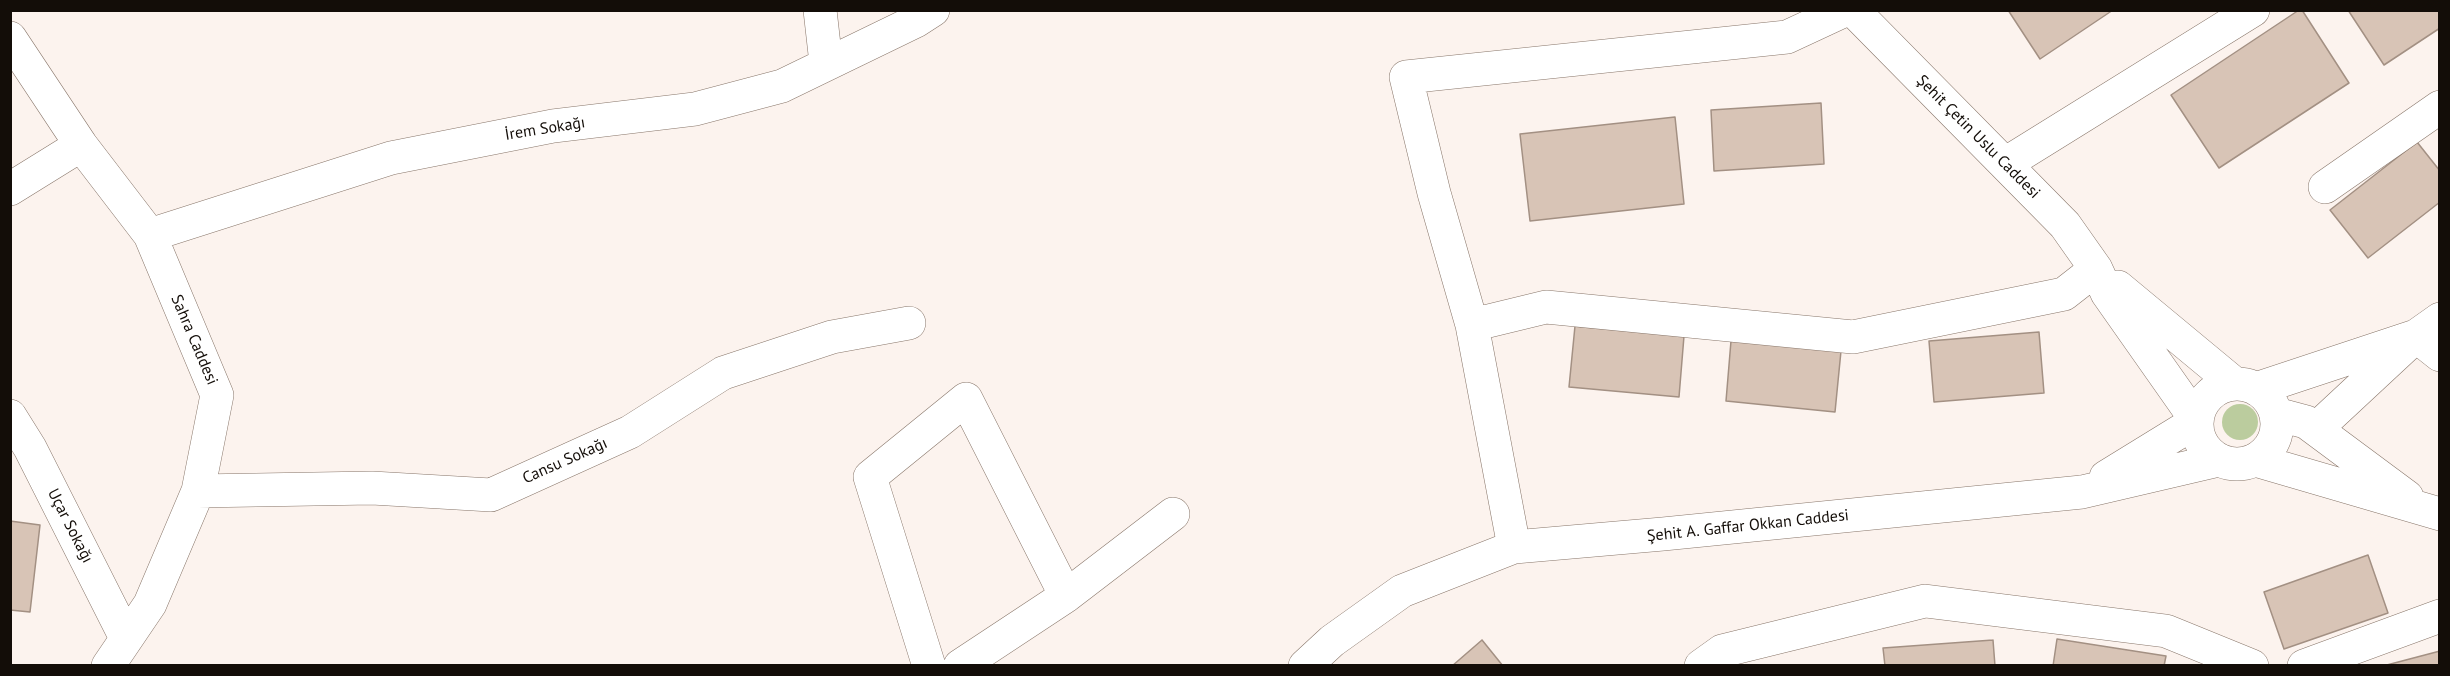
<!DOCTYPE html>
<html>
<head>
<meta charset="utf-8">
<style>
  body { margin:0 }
  #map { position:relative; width:2450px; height:676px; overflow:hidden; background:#fcf3ee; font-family:"PT Sans",sans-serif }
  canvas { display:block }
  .frame { position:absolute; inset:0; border:12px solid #130d08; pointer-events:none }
</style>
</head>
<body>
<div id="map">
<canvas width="2450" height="676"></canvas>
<div class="frame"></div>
</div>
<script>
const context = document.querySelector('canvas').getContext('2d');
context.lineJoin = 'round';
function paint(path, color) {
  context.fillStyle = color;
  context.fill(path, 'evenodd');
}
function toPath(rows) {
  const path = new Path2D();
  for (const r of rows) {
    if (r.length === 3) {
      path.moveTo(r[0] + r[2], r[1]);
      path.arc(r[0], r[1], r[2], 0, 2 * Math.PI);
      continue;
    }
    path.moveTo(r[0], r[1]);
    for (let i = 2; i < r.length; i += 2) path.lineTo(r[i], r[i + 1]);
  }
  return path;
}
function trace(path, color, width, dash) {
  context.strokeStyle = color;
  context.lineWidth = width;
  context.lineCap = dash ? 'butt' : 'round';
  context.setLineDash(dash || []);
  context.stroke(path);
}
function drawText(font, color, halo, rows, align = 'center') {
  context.font = font + ' "PT Sans",sans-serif';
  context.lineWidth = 4.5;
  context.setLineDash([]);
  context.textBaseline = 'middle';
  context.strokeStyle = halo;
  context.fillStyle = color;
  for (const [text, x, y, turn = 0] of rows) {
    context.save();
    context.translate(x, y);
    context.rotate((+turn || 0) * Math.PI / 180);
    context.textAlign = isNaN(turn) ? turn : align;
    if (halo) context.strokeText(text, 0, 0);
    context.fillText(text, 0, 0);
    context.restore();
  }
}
paint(toPath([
  [2240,422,18]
]), '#bbcc9e');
const building = toPath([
  [2008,10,2113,10,2040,59,2008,10],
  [2299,10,2302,10,2349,83,2219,168,2171,95,2299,10],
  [2348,10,2440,10,2440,28,2384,65,2348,10],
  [1821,103,1824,164,1714,171,1711,110,1821,103],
  [1675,117,1684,204,1530,221,1520,134,1675,117],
  [2417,142,2440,171,2440,202,2368,258,2330,210,2417,142],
  [1575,326,1684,336,1679,397,1569,387,1575,326],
  [2039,332,2044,393,1934,402,1929,341,2039,332],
  [1731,341,1841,351,1835,412,1726,401,1731,341],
  [10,521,40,525,30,612,10,610,10,521],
  [2368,555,2388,613,2284,649,2264,592,2368,555],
  [2057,639,2166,656,2164,666,2053,666,2057,639],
  [1482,640,1503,666,1452,666,1482,640],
  [1993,640,1995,666,1885,666,1883,648,1993,640],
  [2440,651,2440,666,2383,666,2440,651]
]);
paint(building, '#d8c4b6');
trace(building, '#a39083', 1.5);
const minor = toPath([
  [820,10,826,63],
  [1853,10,2065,225,2096,269,2107,293,2197,421,2106,477],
  [10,38,81,145,150,235,217,395,198,491,150,604,108,666],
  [2005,164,2253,10],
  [2325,187,2440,107],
  [10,189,81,145],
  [150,235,391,158,553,126,695,109,782,86,916,21,933,10],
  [2118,287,2235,384],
  [1472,325,1546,307,1853,337,2064,294,2096,269],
  [2416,336,2440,355],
  [2237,424,40],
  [2256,389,2416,336],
  [2276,414,2306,422,2407,497],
  [10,416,30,448,126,638],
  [2316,429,2416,336,2440,319],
  [2255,460,2440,514],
  [198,491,372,488,491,495,630,432,723,373,832,337,909,323],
  [1514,547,1472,325,1434,193,1406,77,1787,37,1845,10],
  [929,666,870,477,966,399,1066,596],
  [960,666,1066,596,1173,514],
  [1305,666,1332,641,1402,591,1514,547,1663,534,2082,492,2219,460],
  [1701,666,1722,651,1925,601,2166,631,2252,666],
  [2304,666,2440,616]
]);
trace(minor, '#88766a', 34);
trace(minor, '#fff', 33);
drawText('16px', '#130d08', '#fff', [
  ["İrem Sokağı",545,129,-9],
  ["Şehit Çetin Uslu Caddesi",1978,137,45],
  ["Sahra Caddesi",194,340,67],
  ["Cansu Sokağı",565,461,-24],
  ["Uçar Sokağı",70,526,63],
  ["Şehit A. Gaffar Okkan Caddesi",1748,526,-6]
]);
</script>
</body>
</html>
